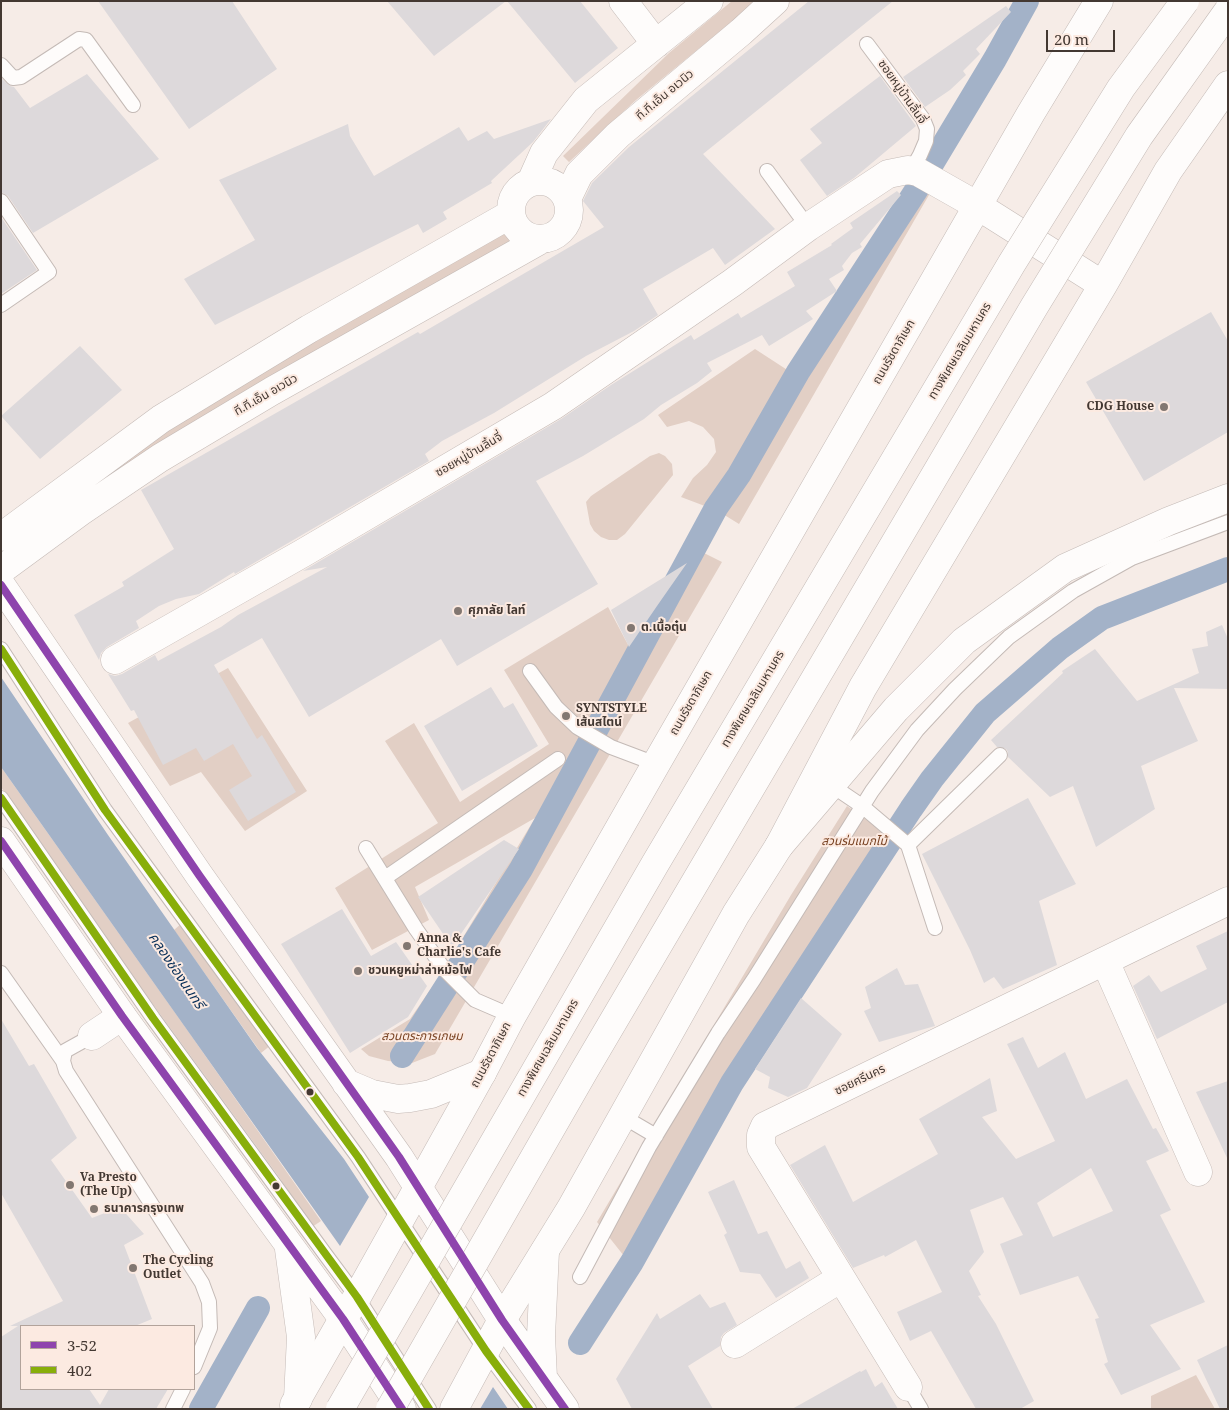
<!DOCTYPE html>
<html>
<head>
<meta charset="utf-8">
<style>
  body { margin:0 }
  #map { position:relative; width:1229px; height:1410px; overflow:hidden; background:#f6ece7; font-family:"Noto Serif",serif }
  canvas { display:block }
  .frame { position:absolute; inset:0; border:2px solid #433832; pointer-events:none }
  .legend { position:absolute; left:20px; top:1325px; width:175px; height:65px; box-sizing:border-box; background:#fceae1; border:1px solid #b2a39b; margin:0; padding:6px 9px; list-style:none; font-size:15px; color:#433832 }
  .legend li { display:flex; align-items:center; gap:10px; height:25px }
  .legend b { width:25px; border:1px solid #b2a39b }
  .scale { position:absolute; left:1046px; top:30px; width:69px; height:22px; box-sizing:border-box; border:2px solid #433832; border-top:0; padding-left:6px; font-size:15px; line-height:18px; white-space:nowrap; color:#433832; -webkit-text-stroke:4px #fceae1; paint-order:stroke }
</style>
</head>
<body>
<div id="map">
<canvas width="1229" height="1410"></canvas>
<div class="frame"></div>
<ul class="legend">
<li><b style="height:6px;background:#8e44ad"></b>3-52</li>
<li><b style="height:6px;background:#88ae0a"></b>402</li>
</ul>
<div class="scale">20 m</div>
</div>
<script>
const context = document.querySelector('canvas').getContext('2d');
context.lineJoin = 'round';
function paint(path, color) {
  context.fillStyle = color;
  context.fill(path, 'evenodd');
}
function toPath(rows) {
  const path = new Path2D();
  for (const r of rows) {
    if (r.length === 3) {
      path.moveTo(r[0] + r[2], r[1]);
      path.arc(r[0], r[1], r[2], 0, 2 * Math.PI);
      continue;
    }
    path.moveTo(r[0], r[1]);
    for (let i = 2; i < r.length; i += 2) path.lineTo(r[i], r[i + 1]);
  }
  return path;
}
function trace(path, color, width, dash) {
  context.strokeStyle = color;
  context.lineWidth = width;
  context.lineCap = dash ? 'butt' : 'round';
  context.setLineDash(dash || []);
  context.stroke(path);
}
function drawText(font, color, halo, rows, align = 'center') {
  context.font = font + ' "Noto Serif","Noto Sans Thai",serif';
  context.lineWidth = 4;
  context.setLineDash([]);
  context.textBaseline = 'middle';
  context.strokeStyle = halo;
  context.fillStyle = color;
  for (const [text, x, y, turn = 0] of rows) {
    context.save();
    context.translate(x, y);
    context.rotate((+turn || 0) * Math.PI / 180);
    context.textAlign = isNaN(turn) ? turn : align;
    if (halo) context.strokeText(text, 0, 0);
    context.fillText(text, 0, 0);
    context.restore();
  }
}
paint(toPath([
  [732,1,757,1,636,100,569,162,563,156,669,53],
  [915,180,933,188,739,524,718,511,681,497,693,478,707,465,716,452,714,439,703,427,689,421,667,427,658,415,755,349,792,373],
  [507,230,513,234,510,244,68,504,177,420],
  [659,453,665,456,672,464,673,475,625,534,617,540,609,540,601,537,594,531,590,524,586,502,591,496,650,456],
  [698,550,722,562,435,1054,412,1063,388,1061,369,1056,361,1049,410,1019,439,977,535,818,415,887,429,920,372,950,335,888,438,823,385,741,414,723,460,802,549,744,504,670,608,607,634,656],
  [228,668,307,791,245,831,201,772,170,786,128,723],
  [1,767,188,1031,321,1221,312,1227,279,1177,136,981,1,787],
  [847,806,888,835,700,1128,624,1256,597,1222,791,895],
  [182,923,271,1045,261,1053,174,930],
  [1196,1375,1215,1409,1151,1409,1151,1396]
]), '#e2cfc5');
paint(toPath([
  [1,677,108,835,257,1048,344,1159,369,1197,340,1246,1,767],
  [493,1387,508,1409,480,1409]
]), '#a3b2c8');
trace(toPath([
  [402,1056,521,869,716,508,739,475,798,372,915,192,995,59,1027,1],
  [580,1343,632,1262,732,1083,911,809,932,779,985,713,1060,648,1102,618,1228,569],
  [201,1409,258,1308]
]), '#a3b2c8', 24);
paint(toPath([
  [98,1,232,1,277,69,189,129],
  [387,1,506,1,434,56],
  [507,1,580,1,618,48,575,83],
  [809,1,893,1,703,154,775,229,725,265,713,248,643,289,658,315,634,331,586,356,494,413,442,441,425,454,429,461,295,539,235,574,234,572,199,594,176,599,159,606,136,621,139,628,107,647,101,653,99,660,74,615,124,586,122,582,174,549,141,490,418,332,420,334,604,227,583,201,592,183,629,147],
  [1006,6,1011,12,976,49,980,54,963,71,966,75,950,90,925,107,903,77],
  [87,74,159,159,33,233,8,196,1,192,1,78,10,86,14,87,30,108],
  [880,76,916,126,854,178,827,196,800,160,822,143,810,129],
  [551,119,533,142,491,181,492,183,443,212,447,219,423,233,418,224,215,325,184,279,255,240,219,180,348,124,350,136,374,176,459,127,468,141,487,131,494,139],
  [897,191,901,195,860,244,862,247,852,253,842,266,844,270,829,279,837,291,806,311,813,319,769,346,762,335,707,363,712,371,697,383,661,405,644,419,583,456,536,481,598,584,457,666,441,639,309,717,262,638,214,665,257,739,262,735,296,792,248,821,229,790,252,776,233,744,204,761,196,748,163,765,134,710,131,711,108,674,115,676,122,674,155,655,158,661,221,627,238,615,327,567,303,571,561,419,611,385,691,335,694,340,738,313,741,318,795,286,787,272,832,245,831,244,853,228,850,223],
  [1,217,37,270,1,294],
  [1211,312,1228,341,1228,432,1144,481,1086,382],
  [80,346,122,390,40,459,1,416],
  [687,563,657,606,629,647,611,610],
  [1222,625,1228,639,1228,689,1174,688,1198,741,1141,766,1155,809,1096,847,1073,786,1050,797,1008,757,1008,752,1006,749,997,747,991,740,1063,673,1062,671,1095,649,1137,701,1199,673,1192,649,1208,646,1206,632],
  [491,687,504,708,513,703,538,746,462,791,424,726],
  [1028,798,1076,884,1039,901,1057,965,1003,989,994,977,984,983,970,950,922,854],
  [504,840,519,849,452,947,418,897],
  [342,909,371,956,396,942,427,986,408,1017,350,1053,281,944],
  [1228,931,1228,1002,1157,1039,1133,986,1149,975,1161,992,1207,969,1196,946],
  [897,968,905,985,918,984,935,1026,879,1042,864,1011,871,1008,865,987],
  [801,998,842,1034,807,1088,788,1097,768,1088,770,1077,755,1069],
  [1,1019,29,1066,34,1064,77,1138,51,1160,92,1218,120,1207,144,1234,124,1245,152,1319,135,1326,21,1326,21,1389,89,1389,100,1405,109,1389,168,1389,156,1409,1,1409,1,1337,18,1326,10,1326,63,1301,1,1193],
  [1023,1037,1038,1068,1065,1052,1086,1099,1127,1079,1153,1129,1156,1128,1169,1151,1146,1161,1171,1210,1160,1215,1205,1302,1150,1325,1181,1369,1121,1395,1104,1364,1108,1362,1095,1319,1099,1318,1078,1276,1020,1295,1000,1244,1023,1235,1003,1197,970,1210,984,1252,969,1271,981,1295,978,1296,996,1324,1034,1401,1020,1409,976,1409,931,1331,910,1341,897,1312,942,1292,916,1240,885,1257,884,1255,853,1268,790,1165,825,1145,853,1202,938,1154,919,1119,990,1078,997,1111,982,1117,1016,1159,1055,1141,1007,1044],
  [1091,1168,1113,1211,1053,1237,1037,1203],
  [1228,1081,1228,1160,1196,1092],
  [734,1180,758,1234,767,1231,786,1269,800,1261,809,1278,776,1298,760,1274,740,1272,724,1235,727,1233,708,1192],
  [700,1294,710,1308,725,1302,737,1325,724,1333,721,1337,720,1346,688,1366,713,1409,632,1409,616,1379,657,1313,660,1319],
  [1228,1345,1228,1409,1220,1409,1197,1360],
  [866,1369,875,1387,882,1382,898,1409,792,1409,860,1371,861,1372]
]), '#ddd9db');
const lane = toPath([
  [867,44,923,119,927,129,926,141,920,155,911,171],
  [1,65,13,78,21,77,79,39,86,40,133,105],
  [767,171,808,227],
  [1,201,49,272,1,305],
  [1,649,105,810,358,1157,486,1351,529,1409],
  [530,671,556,707,577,727,611,747,656,764],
  [831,785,862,806,908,845,1000,755],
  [1,798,153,1018,325,1254,357,1297,429,1409],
  [908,845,935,928],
  [366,848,416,929,444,969,475,1000,512,1016],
  [385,878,558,759],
  [1,973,63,1061],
  [92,1036,65,1051,63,1061,66,1071,202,1283,209,1302,210,1328,194,1367],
  [622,1116,656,1136],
  [580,1277,649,1147,718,1033,754,979,872,791,917,730,955,689,1009,637,1073,591,1132,558,1228,522],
  [908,1387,921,1409],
  [173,1409,183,1389]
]);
const street = toPath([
  [623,1,656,44],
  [540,210,29],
  [531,182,544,153,586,100,709,1],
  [567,199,579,174,618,135,741,32,775,1],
  [1,537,161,419,309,329,511,214],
  [1,570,80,512,160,458,272,391,542,239],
  [115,660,303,553,553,406,732,283,808,227,888,174,908,170,918,172,978,206],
  [1105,961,1198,1172],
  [92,1036,122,1016],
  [735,1344,841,1278],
  [908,1387,761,1147,761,1135,765,1126,1228,901]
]);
const secondary = toPath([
  [978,206,1103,285],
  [294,1405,343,1319,357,1297,482,1073,512,1016,656,764,1031,113,1099,1],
  [454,1409,502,1320,571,1208,736,914,779,846,863,687,1103,285,1168,171,1228,85]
]);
const primary = toPath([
  [1,585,199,875,399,1157,502,1320,565,1409],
  [1,841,122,1016,343,1319,402,1409],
  [779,846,896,709,964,641,1065,568,1169,521,1228,498],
  [346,1083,372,1094,398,1099,410,1098,431,1094,482,1073],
  [289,1249,301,1337,298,1399],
  [543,1378,541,1336,545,1251]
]);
trace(lane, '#c4bab6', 16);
trace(street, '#c4bab6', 29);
trace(secondary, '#c4bab6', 29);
trace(primary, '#c4bab6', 29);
trace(lane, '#fefcfb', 14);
trace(street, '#fefcfb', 28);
trace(secondary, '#fefcfb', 28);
trace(primary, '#fefcfb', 28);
const highwayBridge = toPath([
  [340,1409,655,864,1012,263,1121,88,1185,1],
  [390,1409,584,1071,1034,307,1139,136,1228,11]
]);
trace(highwayBridge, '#c4bab6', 29, []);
trace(highwayBridge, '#fefcfb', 28);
trace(toPath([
  [1,585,199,875,399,1157,502,1320,565,1409],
  [1,841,122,1016,343,1319,402,1409]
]), '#8e44ad', 8);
trace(toPath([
  [1,649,105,810,358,1157,486,1351,529,1409],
  [1,798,153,1018,357,1297,429,1409]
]), '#88ae0a', 8);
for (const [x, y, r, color] of [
  [1164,407,5,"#827771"],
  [458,611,5,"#827771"],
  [631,628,5,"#827771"],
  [566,716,5,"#827771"],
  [407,946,5,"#827771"],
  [358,971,5,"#827771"],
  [310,1092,4.5,"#433832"],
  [70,1185,5,"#827771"],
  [276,1186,4.5,"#433832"],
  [94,1209,5,"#827771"],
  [133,1268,5,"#827771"]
]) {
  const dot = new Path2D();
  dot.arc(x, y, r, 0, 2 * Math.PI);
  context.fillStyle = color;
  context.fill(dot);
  trace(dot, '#fceae1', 2);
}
drawText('12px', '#433832', '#fceae1', [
  ["ซอยหมู่บ้านลิ้นจี่",902,92,55],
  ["ที.ที.เอ็น อเวนิว",665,95,-40],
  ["ทางพิเศษเฉลิมมหานคร",960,351,-59],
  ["ถนนรัชดาภิเษก",894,352,-60],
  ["ที.ที.เอ็น อเวนิว",266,395,-30],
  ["ซอยหมู่บ้านลิ้นจี่",469,455,-30],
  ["ทางพิเศษเฉลิมมหานคร",753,699,-59],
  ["ถนนรัชดาภิเษก",691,703,-60],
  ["ทางพิเศษเฉลิมมหานคร",548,1048,-60],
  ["ถนนรัชดาภิเษก",491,1055,-62],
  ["ซอยศรีนคร",860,1080,-26]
]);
drawText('bold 12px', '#433832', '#fceae1', [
  ["CDG House",1154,407,"right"],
  ["ศุภาลัย ไลท์",468,611],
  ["ต.เนื้อตุ๋น",641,628],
  ["SYNTSTYLE",576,709],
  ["เส้นสไตน์",576,723],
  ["Anna &",417,939],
  ["Charlie's Cafe",417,953],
  ["ชวนหยูหม่าล่าหม้อไฟ",368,971],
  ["Va Presto",80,1178],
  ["(The Up)",80,1192],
  ["ธนาคารกรุงเทพ",104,1209],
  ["The Cycling",143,1261],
  ["Outlet",143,1275]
], 'left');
drawText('italic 12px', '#7a4424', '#fceae1', [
  ["สวนร่มแมกไม้",854,842],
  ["สวนตระการเกษม",422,1037]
]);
drawText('italic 14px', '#072e58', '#fceae1', [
  ["คลองช่องนนทรี",176,971,56]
]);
</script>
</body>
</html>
